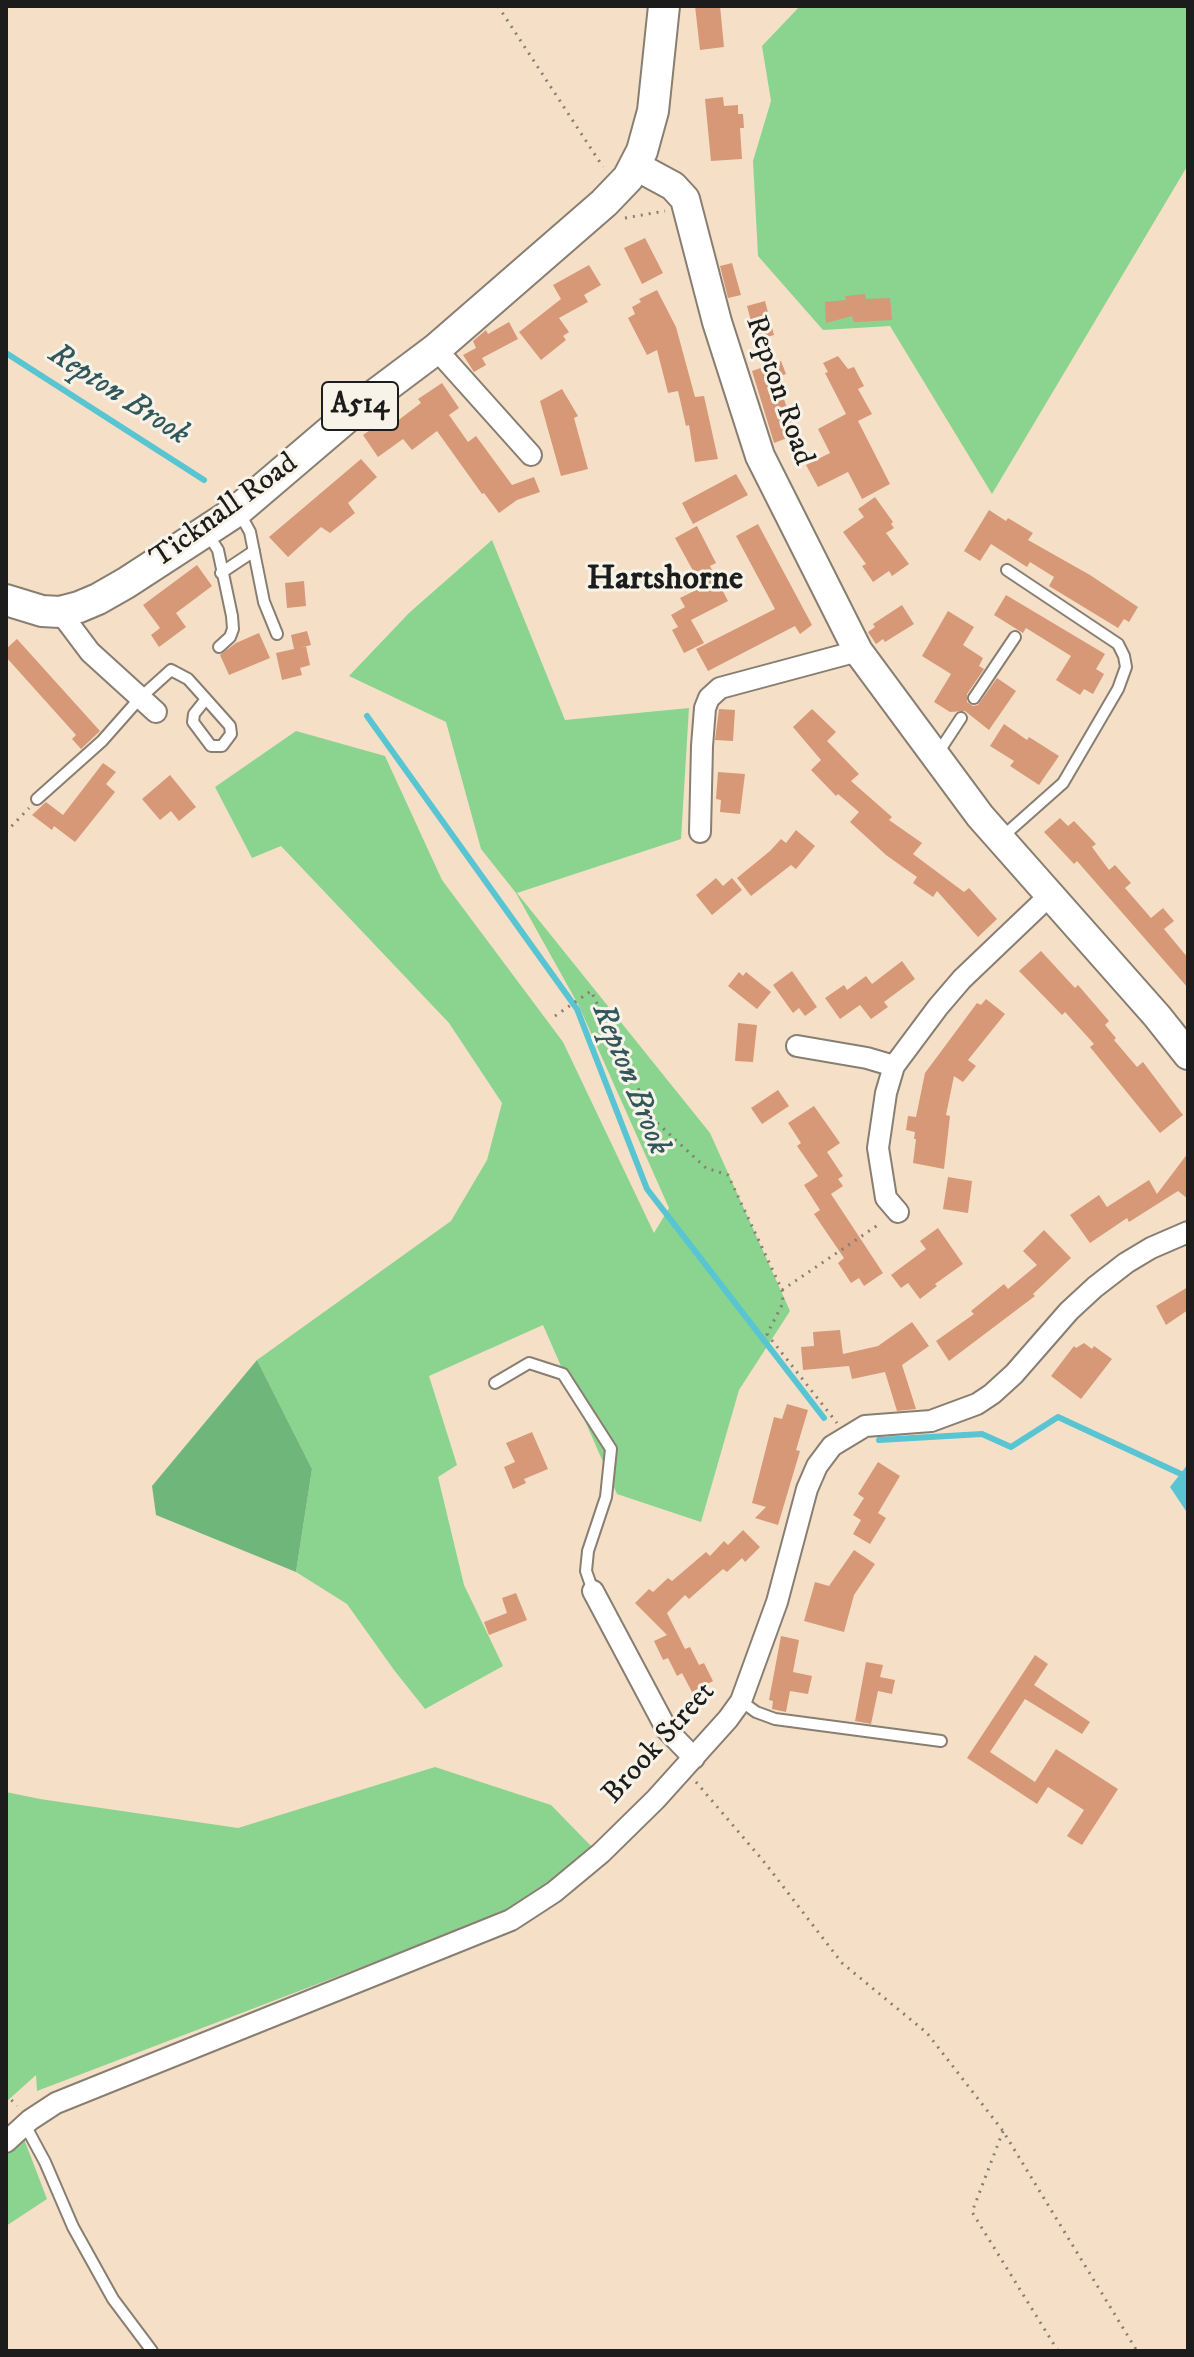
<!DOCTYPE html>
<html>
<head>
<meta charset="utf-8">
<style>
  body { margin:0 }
  #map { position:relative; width:1194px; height:2357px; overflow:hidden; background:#f5e0c7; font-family:"IM FELL DW Pica",serif }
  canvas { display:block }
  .frame { position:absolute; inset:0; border:8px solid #1c1c1c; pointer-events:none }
</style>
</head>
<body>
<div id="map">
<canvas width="1194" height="2357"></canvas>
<div class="frame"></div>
</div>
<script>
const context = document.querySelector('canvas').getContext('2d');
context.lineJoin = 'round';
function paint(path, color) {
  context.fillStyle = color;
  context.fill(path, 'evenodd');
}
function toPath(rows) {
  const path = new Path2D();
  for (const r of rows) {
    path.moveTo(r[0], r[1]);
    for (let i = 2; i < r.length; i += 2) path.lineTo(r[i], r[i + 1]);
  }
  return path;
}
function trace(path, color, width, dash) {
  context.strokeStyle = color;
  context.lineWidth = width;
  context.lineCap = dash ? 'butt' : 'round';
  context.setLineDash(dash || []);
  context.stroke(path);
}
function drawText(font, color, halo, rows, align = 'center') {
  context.font = font + ' "IM FELL DW Pica",serif';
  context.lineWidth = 6;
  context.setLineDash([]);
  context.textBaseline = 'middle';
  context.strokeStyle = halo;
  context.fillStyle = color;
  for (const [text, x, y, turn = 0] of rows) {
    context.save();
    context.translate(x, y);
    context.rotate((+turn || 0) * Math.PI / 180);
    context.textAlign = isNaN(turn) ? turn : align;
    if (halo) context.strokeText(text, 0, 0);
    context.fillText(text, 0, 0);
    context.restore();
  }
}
paint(toPath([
  [800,6,1188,6,1188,165,992,494,890,326,823,330,758,256,753,161,771,101,762,46],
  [492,540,565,720,689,708,681,839,517,893,710,1133,790,1311,739,1390,701,1522,617,1494,543,1325,429,1376,457,1465,438,1477,464,1585,503,1666,425,1709,394,1670,347,1604,296,1572,312,1469,257,1360,451,1221,487,1160,502,1103,449,1023,281,846,252,858,215,787,296,731,385,756,442,880,563,1042,654,1233,669,1208,579,1006,516,893,481,849,446,722,349,676,409,613],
  [435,1767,551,1805,592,1847,547,1885,501,1914,37,2091,36,2075,6,2102,6,1792,40,1799,238,1828],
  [24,2139,47,2199,6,2226,6,2155]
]), '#8ad48f');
paint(toPath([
  [257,1360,312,1469,296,1572,156,1515,152,1486]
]), '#6fb67a');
paint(toPath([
  [1188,1464,1188,1514,1170,1487]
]), '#59c5d2');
trace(toPath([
  [6,353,204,480],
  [367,716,577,1009,647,1189,824,1418],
  [879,1440,982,1434,1011,1447,1058,1417,1181,1474]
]), '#59c5d2', 6);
paint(toPath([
  [695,6,720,6,724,47,700,50],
  [723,97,724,106,738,105,738,114,743,114,744,128,740,128,742,159,711,161,705,99],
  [645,238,663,273,642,284,624,248],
  [732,263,741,295,728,298,720,266],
  [589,265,601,285,584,295,588,302,559,318,569,332,563,336,566,340,541,360,519,332,561,299,553,285],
  [657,290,676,327,695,397,704,396,718,459,695,462,689,425,686,426,678,391,668,393,657,350,647,355,628,318,635,314,632,307,641,302,639,299],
  [865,294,866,299,890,298,892,320,854,322,852,316,826,323,825,302,846,300,845,296],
  [765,301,774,335,756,340,747,306],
  [509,322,518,339,482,358,486,365,474,372,463,355,476,348,473,341,486,330,488,334],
  [838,356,848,369,854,367,864,386,858,389,872,414,858,421,890,484,862,499,848,472,818,487,806,465,830,453,818,429,846,414,825,373,828,372,823,363],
  [781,361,786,374,776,378,795,429,785,433,787,438,774,443,752,371],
  [442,383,459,408,449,415,468,442,476,436,512,485,534,477,540,492,517,500,499,513,484,493,482,494,437,431,412,450,403,439,378,457,363,435,379,424,384,431,421,403,418,399],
  [562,389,578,416,574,418,588,469,561,476,540,401],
  [361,459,377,477,348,503,355,513,330,533,321,527,288,557,269,537],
  [736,474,748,495,693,524,682,503],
  [875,497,893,522,891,524,894,528,886,533,909,564,892,576,889,571,873,582,862,566,866,564,843,532,864,517,858,509],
  [989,510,1006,521,1008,518,1033,533,1028,540,1090,575,1138,607,1129,622,1124,619,1118,628,1049,586,1054,577,1030,562,1027,567,991,544,980,561,964,551],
  [758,524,812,625,800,634,795,626,708,671,696,649,775,609,736,536],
  [697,526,716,563,710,566,728,601,691,620,704,643,684,653,672,630,678,627,671,615,685,607,680,598,702,587,675,538],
  [197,565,212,586,176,613,186,627,159,647,151,635,160,628,143,605],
  [304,581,306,606,287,608,285,583],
  [1006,595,1105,654,1096,669,1104,674,1093,694,1084,689,1080,695,1056,680,1071,656,1026,628,1023,633,994,615],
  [902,605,914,624,885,642,883,639,876,644,868,632,875,627,873,624],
  [948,611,974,627,963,645,983,658,979,666,984,669,967,694,967,702,973,706,978,705,997,678,1016,691,989,730,965,711,950,712,934,702,951,674,922,656],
  [307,631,311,645,300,648,306,646,310,665,300,668,302,675,282,680,276,653,294,649,291,635],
  [259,633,270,658,229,675,220,655,236,643],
  [17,639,100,731,81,749,72,739,76,735,6,657,6,649],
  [719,709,735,710,733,741,715,740],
  [812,709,836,732,827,741,859,774,851,781,892,817,889,820,922,843,913,854,964,892,969,888,997,919,978,937,937,891,933,897,913,883,917,877,886,855,850,822,859,812,838,794,836,796,811,770,821,760,793,727],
  [1004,724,1027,740,1029,737,1059,756,1039,785,1010,766,1014,761,990,746],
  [103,763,116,772,106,784,115,792,75,842,54,826,52,830,32,815,46,802,63,815],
  [718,772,745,774,740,814,720,812,721,800,716,799],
  [170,775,196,807,179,821,171,811,160,820,142,799],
  [1060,818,1068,826,1074,821,1096,844,1092,847,1109,870,1115,865,1131,883,1125,888,1151,918,1163,908,1174,921,1164,929,1188,958,1188,988,1077,861,1074,864,1044,832],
  [796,830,815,846,796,869,791,865,751,896,737,878,770,851,781,839,786,843],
  [716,878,723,886,732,878,742,890,712,915,696,895],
  [1041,951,1075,988,1078,985,1109,1021,1105,1025,1116,1038,1114,1040,1137,1067,1143,1062,1183,1115,1160,1133,1090,1047,1094,1044,1065,1012,1062,1015,1019,971],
  [902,961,915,979,884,1002,888,1007,871,1019,860,1005,840,1019,825,998,844,985,847,990,866,976,872,984],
  [792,971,817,1007,805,1016,799,1008,793,1013,773,985],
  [739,972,743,976,746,972,771,992,757,1009,728,986],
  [986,999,1005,1014,968,1060,976,1066,963,1082,954,1076,946,1115,950,1116,944,1169,913,1163,916,1139,914,1139,915,1132,906,1130,908,1116,916,1117,925,1073,977,1003,981,1005],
  [738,1023,757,1025,753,1062,735,1061],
  [778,1090,789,1106,762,1124,751,1108],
  [814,1106,840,1143,827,1152,843,1176,838,1179,843,1186,831,1194,883,1273,864,1286,859,1278,851,1283,838,1263,844,1258,814,1214,820,1210,804,1185,818,1176,797,1146,801,1143,788,1123],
  [1188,1153,1188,1199,1178,1191,1129,1222,1127,1218,1090,1243,1070,1215,1099,1195,1107,1207,1149,1180,1157,1194],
  [948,1177,972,1181,968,1213,943,1209],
  [938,1228,963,1264,935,1284,937,1286,920,1299,908,1283,901,1288,891,1275,926,1249,920,1241],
  [1044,1230,1071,1258,1033,1294,1035,1296,949,1361,936,1341,974,1314,971,1311,1004,1284,1008,1289,1037,1265,1023,1251],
  [1188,1287,1188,1310,1166,1325,1156,1306],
  [912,1322,929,1346,902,1365,916,1409,897,1411,885,1372,852,1379,849,1366,803,1370,801,1347,814,1346,813,1332,840,1330,843,1354,878,1346],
  [1084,1343,1092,1349,1094,1346,1112,1359,1081,1399,1051,1376,1074,1346,1076,1348],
  [787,1404,808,1410,796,1450,800,1451,778,1525,755,1518,766,1507,752,1503,774,1417,782,1419],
  [532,1432,548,1469,524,1479,526,1483,513,1489,504,1467,515,1462,506,1443],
  [878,1462,900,1476,878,1513,886,1518,870,1544,853,1534,861,1520,853,1515,864,1498,858,1494],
  [743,1530,760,1547,745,1562,742,1558,727,1572,723,1569,689,1599,685,1595,667,1613,685,1649,690,1647,699,1665,704,1663,713,1681,692,1692,682,1673,677,1676,668,1658,663,1660,654,1641,667,1635,635,1603,649,1589,653,1592,668,1578,672,1581,706,1552,710,1556,724,1541,728,1545],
  [854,1550,875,1564,854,1595,844,1632,804,1621,815,1582,829,1586],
  [516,1593,527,1620,489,1635,484,1622,507,1613,502,1598],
  [781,1636,799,1640,793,1672,812,1676,808,1694,790,1691,786,1712,772,1709,773,1701,769,1700],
  [1035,1655,1048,1664,1034,1685,1090,1722,1082,1734,1025,1699,990,1752,1035,1782,1056,1749,1118,1789,1082,1845,1067,1836,1084,1810,1048,1787,1037,1804,967,1758],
  [866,1662,883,1665,880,1677,895,1680,892,1694,878,1691,871,1724,855,1721]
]), '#d69877');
const lane = toPath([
  [240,514,250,532,264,602,277,634],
  [207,533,218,550,232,616,233,629,230,637,219,647],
  [221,573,254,551],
  [974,698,1015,637],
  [938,753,961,718],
  [37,799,102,741,140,698,171,670,188,679,206,699,230,726,231,734,222,746,211,746,193,722,194,714,206,699],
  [1001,838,1063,783,1118,689,1126,667,1124,656,1118,644,1007,570],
  [495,1383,529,1363,563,1374,611,1449,606,1497,588,1551,586,1571,593,1591],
  [741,1701,756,1712,775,1719,941,1741],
  [25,2125,45,2162,73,2227,113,2299,152,2351]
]);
const street = toPath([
  [436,349,531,455],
  [60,612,90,652,156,712],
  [700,832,702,746,705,708,709,698,720,688,858,651],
  [797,1046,867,1058,894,1066],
  [898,1212,886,1198,878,1148,886,1093,894,1066,938,1007,962,979,1049,896],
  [593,1591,667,1730,694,1758],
  [6,2142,30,2120,56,2103,511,1920,554,1892,601,1853,656,1799,728,1719,741,1701,777,1602,807,1489,817,1466,832,1446,865,1426,931,1421,977,1404,992,1394,1014,1374,1069,1311,1095,1287,1126,1263,1151,1248,1188,1232]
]);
const secondary = toPath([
  [636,166,673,186,685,199,717,322,760,456,858,651,980,816,1157,1016,1188,1055]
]);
const primary = toPath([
  [6,600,42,611,60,612,79,607,98,599,126,583,206,531,238,510,360,406,436,349,604,203,628,178,642,151,653,111,664,6]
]);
trace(lane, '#887e72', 14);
trace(street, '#887e72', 24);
trace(secondary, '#887e72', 32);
trace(primary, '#887e72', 34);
trace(toPath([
  [498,6,603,167],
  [625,218,665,211],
  [6,832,29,808],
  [555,1016,591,991,653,1119,706,1168,728,1175,782,1290,783,1303,767,1334,837,1423],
  [782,1290,881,1223],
  [696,1782,765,1863,842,1963,927,2033,1003,2131,1137,2351],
  [6,2094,17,2106],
  [1003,2131,972,2212,1058,2351]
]), '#887e72', 3, [2, 6]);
trace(lane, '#fff', 10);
trace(street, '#fff', 20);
trace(secondary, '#fff', 28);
trace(primary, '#fff', 30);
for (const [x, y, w] of [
  [360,406,76]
]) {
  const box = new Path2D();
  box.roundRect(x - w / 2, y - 24, w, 48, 6);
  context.fillStyle = '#f7f3e8';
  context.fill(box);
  trace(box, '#1c1c1c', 2);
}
drawText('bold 28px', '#1c1c1c', null, [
  ["A514",360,406]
]);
drawText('30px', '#1c1c1c', '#f7f3e8', [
  ["Repton Road",778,391,71],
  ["Ticknall Road",225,512,-36],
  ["Brook Street",660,1744,-48]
]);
drawText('italic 32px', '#31575c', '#f7f3e8', [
  ["Repton Brook",118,396,33],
  ["Repton Brook",629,1080,68]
]);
drawText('bold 34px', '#1c1c1c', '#f7f3e8', [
  ["Hartshorne",665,581]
]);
</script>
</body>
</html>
